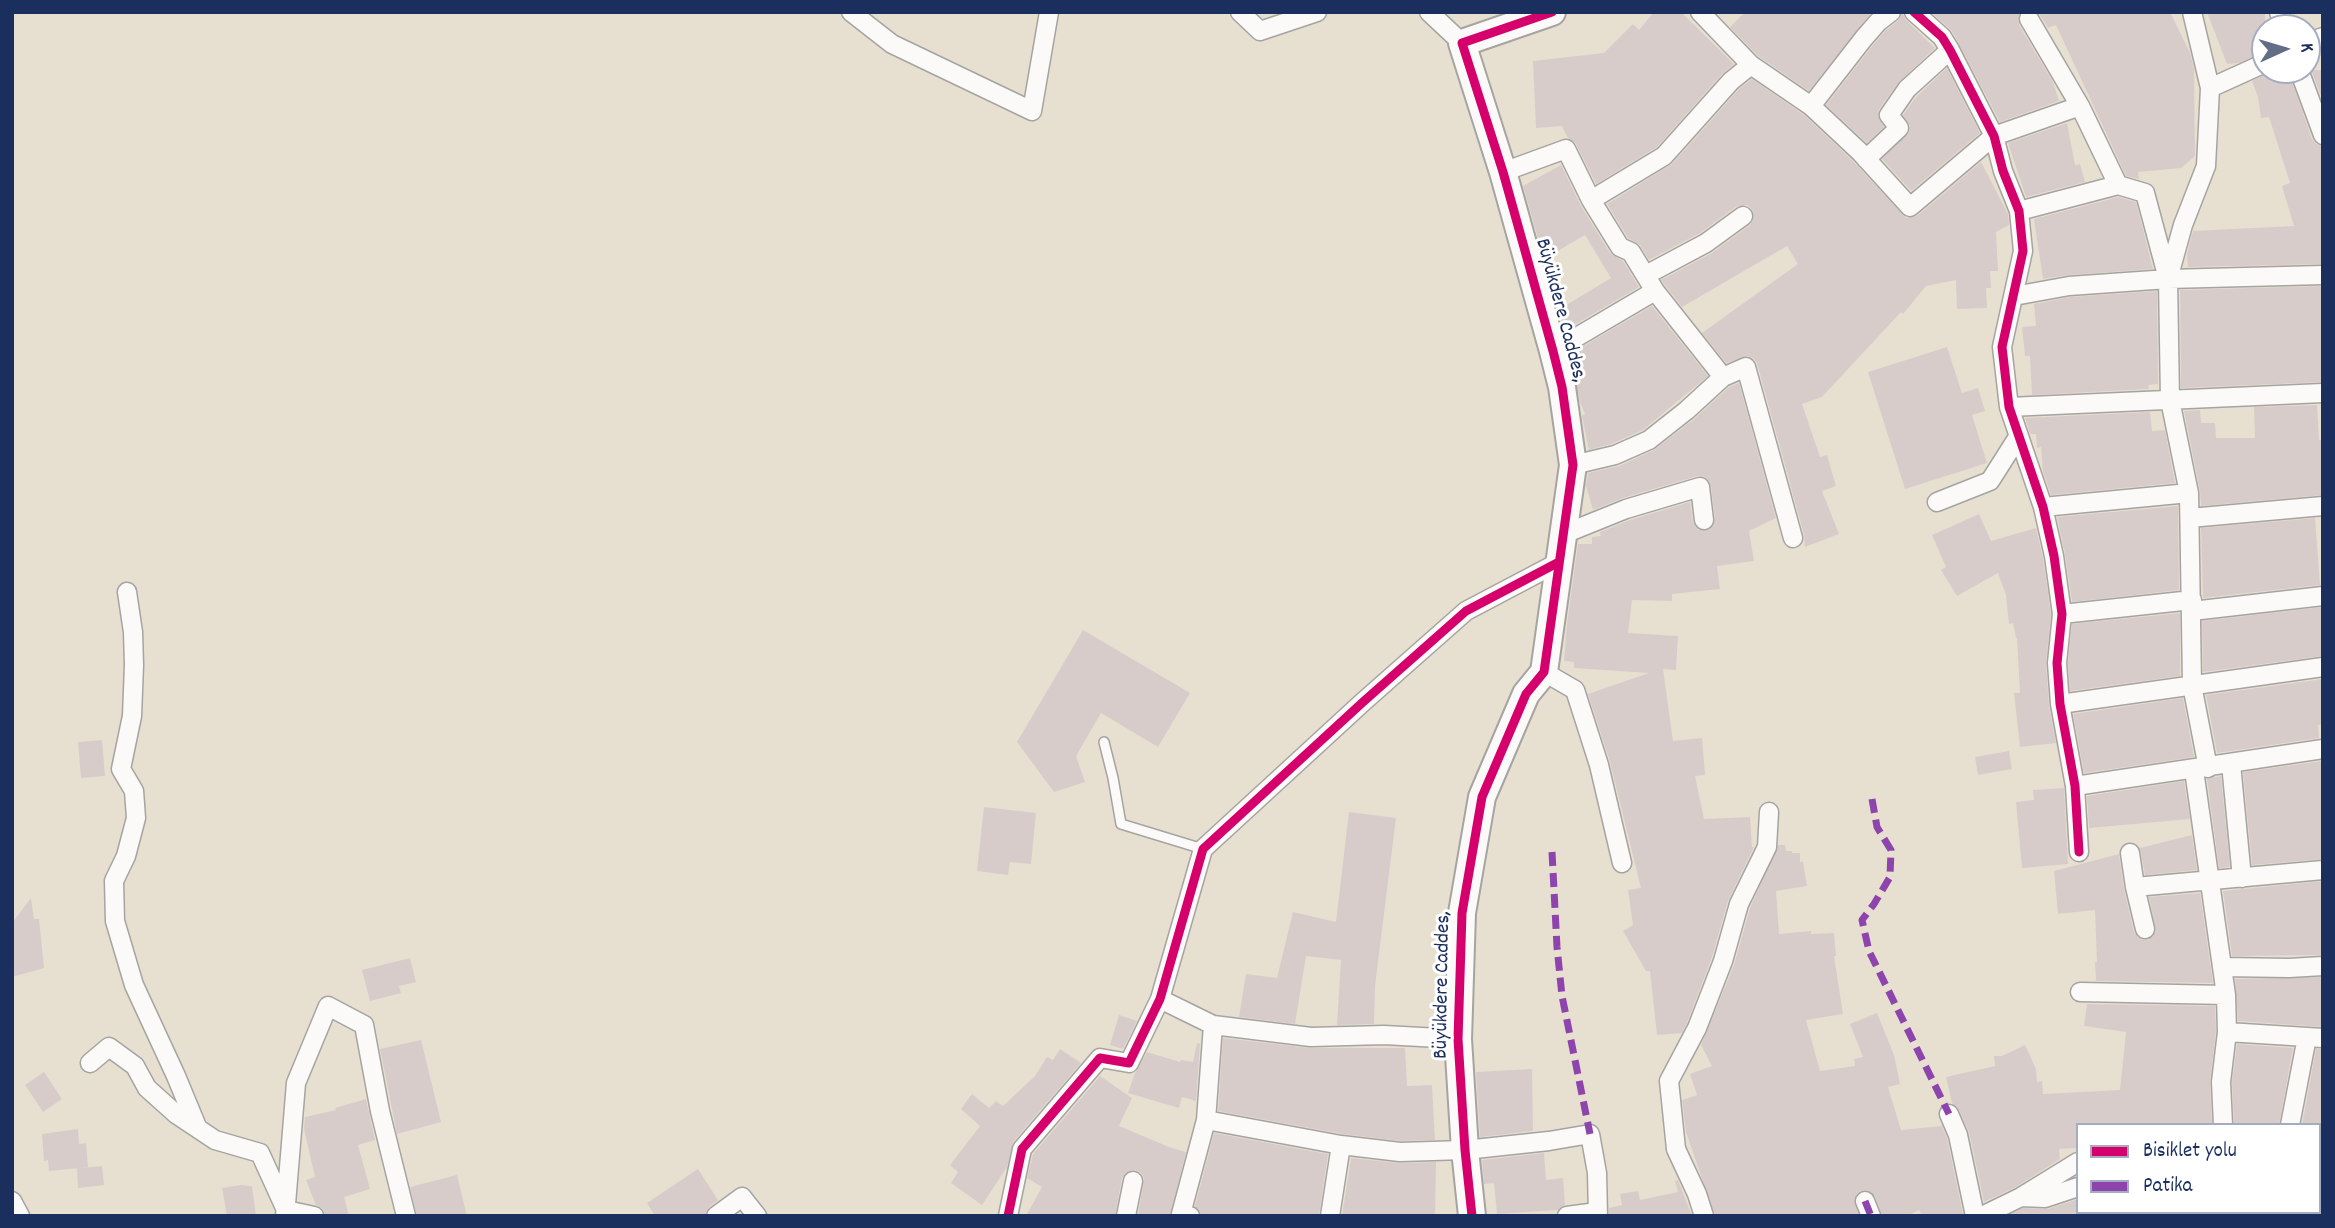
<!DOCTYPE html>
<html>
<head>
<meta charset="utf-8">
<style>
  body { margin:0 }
  #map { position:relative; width:2335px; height:1228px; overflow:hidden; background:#e7e0d1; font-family:Dekko,sans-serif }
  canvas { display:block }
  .frame { position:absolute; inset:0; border:14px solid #1b2f5e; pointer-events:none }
  .legend { position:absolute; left:2076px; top:1123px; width:245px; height:91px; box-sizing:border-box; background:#fff; border:2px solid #a4acbf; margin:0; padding:9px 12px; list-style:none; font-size:21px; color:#1b2f5e }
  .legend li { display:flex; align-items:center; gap:14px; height:35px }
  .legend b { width:35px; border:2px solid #a4acbf }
  .north { position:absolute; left:2251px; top:14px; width:70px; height:70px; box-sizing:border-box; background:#fff; border:2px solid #a4acbf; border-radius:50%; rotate:86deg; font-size:19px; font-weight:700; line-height:28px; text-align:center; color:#1b2f5e }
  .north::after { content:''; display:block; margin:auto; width:24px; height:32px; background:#626d86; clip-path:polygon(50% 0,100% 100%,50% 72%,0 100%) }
</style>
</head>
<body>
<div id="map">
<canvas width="2335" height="1228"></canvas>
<div class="frame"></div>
<ul class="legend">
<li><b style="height:9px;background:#d6006c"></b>Bisiklet yolu</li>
<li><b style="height:9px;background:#8e44ad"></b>Patika</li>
</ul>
<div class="north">K</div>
</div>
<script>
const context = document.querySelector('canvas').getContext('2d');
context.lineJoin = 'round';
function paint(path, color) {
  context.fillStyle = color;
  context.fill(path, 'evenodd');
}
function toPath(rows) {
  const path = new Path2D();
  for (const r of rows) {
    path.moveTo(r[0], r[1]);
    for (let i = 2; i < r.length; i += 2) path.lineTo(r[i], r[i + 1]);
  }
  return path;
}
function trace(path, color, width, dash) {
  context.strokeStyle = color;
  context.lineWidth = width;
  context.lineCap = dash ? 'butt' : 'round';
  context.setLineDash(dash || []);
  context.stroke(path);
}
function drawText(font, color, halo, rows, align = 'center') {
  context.font = font + ' Dekko,sans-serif';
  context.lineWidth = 6;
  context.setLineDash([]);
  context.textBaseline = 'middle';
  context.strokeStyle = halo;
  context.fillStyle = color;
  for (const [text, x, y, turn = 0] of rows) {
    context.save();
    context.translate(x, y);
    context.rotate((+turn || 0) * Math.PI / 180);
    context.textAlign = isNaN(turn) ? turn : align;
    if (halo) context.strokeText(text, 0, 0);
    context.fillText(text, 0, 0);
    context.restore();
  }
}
paint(toPath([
  [1654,12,1681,12,1734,64,1723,73,1657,147,1596,184,1576,144,1568,138,1562,126,1536,128,1533,61,1604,53,1633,24,1639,30],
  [1745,12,1872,12,1809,91,1758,56,1730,27],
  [1902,12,1906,20,1935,48,1898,83,1879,109,1878,116,1884,127,1867,143,1826,105,1873,45,1886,30,1898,21],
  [1931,12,2020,12,2018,18,2019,25,2053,82,2059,101,2000,122,1952,31],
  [2038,12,2170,12,2190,53,2194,69,2195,156,2181,168,2138,172,2139,179,2126,176,2056,25,2048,28],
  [2207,12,2265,12,2265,52,2239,63,2227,64],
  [1947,68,1980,133,1911,191,1882,159,1909,132,1910,126,1903,115,1916,97],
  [2274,70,2288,70,2312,139,2316,144,2323,146,2323,264,2188,267,2187,254,2193,231,2294,226,2282,186,2290,183,2269,117,2261,118,2258,97,2252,81],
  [2311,70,2323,70,2323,101],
  [1752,79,1804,115,1852,160,1906,218,1917,216,1981,162,2008,214,2009,225,1996,232,1998,271,1990,271,1991,288,1986,288,1987,308,1957,309,1956,280,1926,286,1903,314,1901,312,1822,397,1802,404,1820,457,1827,455,1836,486,1822,491,1839,534,1805,547,1804,535,1757,363,1753,358,1747,356,1726,363,1702,333,1798,264,1787,246,1682,307,1661,280,1712,253,1750,225,1754,215,1752,209,1747,205,1737,206,1700,233,1649,260,1640,245,1628,238,1607,204,1672,164,1739,89],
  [2067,123,2075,165,2080,164,2085,182,2026,197,2008,143],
  [1561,165,1581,206,1610,253,1623,261,1639,287,1564,331,1558,310,1611,278,1585,235,1544,259,1523,186],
  [2118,197,2136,202,2153,269,2068,275,2043,279,2034,219],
  [2323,286,2323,382,2181,388,2180,290],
  [2157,291,2158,384,2148,385,2149,389,2032,395,2030,356,2025,356,2022,327,2036,326,2034,304,2070,297],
  [1652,306,1708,376,1643,430,1611,444,1589,450,1582,416,1585,414,1580,402,1570,354],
  [1947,347,1962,393,1978,388,1985,411,1972,415,1987,463,1905,489,1868,372],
  [1739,383,1776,518,1749,531,1754,561,1717,566,1720,589,1672,594,1672,601,1632,600,1628,633,1678,636,1676,670,1663,669,1673,741,1702,738,1705,775,1695,776,1704,819,1750,817,1752,847,1754,847,1728,901,1712,957,1687,1023,1682,1033,1657,1035,1650,971,1646,971,1623,931,1633,925,1628,890,1641,888,1610,762,1588,694,1649,673,1574,668,1574,662,1564,661,1567,624,1578,544,1592,544,1592,537,1601,536,1600,532,1630,520,1690,502,1693,522,1699,530,1710,529,1715,519,1711,486,1704,476,1697,476,1623,498,1593,510,1586,486,1588,473,1619,466,1654,450,1694,419,1729,387],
  [2317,405,2319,440,2323,440,2323,495,2201,506,2200,491,2184,411,2200,410,2201,423,2215,423,2216,438,2255,438,2254,407],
  [2150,412,2152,431,2165,430,2175,483,2051,495,2043,472,2041,447,2037,448,2036,434,2030,434,2025,418],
  [2178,506,2179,590,2072,602,2065,554,2057,517],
  [1979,514,1991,541,2036,528,2043,558,2051,614,2046,664,2049,706,2056,743,2020,747,2014,693,2020,693,2017,638,2016,638,2013,623,2009,624,2006,595,1998,573,1957,596,1941,570,1946,567,1932,535],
  [2315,518,2320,585,2203,598,2201,528],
  [2323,607,2323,656,2203,672,2202,621],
  [2180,613,2180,676,2070,691,2068,663,2072,624],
  [1083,630,1190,693,1158,747,1101,713,1076,756,1085,782,1054,792,1017,742],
  [2323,679,2323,724,2318,725,2319,738,2217,753,2206,695],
  [2183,698,2194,757,2084,773,2073,714],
  [102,740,105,776,81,778,78,742],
  [2009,751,2012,769,1978,775,1975,757],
  [2322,761,2323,859,2252,865,2243,772],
  [2221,776,2230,867,2219,868,2207,779],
  [2184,781,2190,819,2089,828,2087,796],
  [2064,788,2068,864,2022,868,2016,802,2034,800,2033,790],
  [984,807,1036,813,1031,864,1010,862,1008,875,977,871],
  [1349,812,1396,818,1375,986,1374,1024,1337,1025,1341,960,1306,956,1295,1024,1239,1017,1246,974,1277,978,1293,912,1336,922],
  [2192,835,2197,870,2145,875,2140,848],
  [1778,845,1785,845,1786,851,1792,851,1792,853,1800,853,1800,862,1803,862,1807,886,1776,891,1779,934,1811,931,1811,934,1834,933,1836,956,1834,956,1843,1014,1806,1020,1820,1071,1855,1066,1854,1059,1863,1057,1850,1024,1877,1013,1894,1055,1900,1084,1888,1087,1901,1130,1942,1126,1947,1138,1963,1214,1922,1216,1919,1210,1907,1216,1882,1216,1875,1196,1866,1190,1860,1191,1854,1199,1859,1216,1715,1216,1686,1132,1682,1100,1697,1095,1690,1074,1712,1066,1701,1045,1734,965,1750,908],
  [2119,854,2124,889,2134,932,2141,940,2148,940,2156,932,2149,897,2200,893,2213,983,2096,981,2095,962,2097,962,2095,910,2058,914,2054,871],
  [2323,881,2323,955,2232,956,2223,891],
  [31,898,34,919,39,919,44,968,12,977,12,923],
  [410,958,416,982,399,986,401,993,370,1001,362,970],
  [2323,977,2323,1027,2238,1021,2235,979],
  [2087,1004,2215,1006,2216,1031,2210,1082,2212,1125,2078,1125,2078,1148,2059,1149,2060,1159,2016,1187,1984,1202,1969,1132,1959,1110,1952,1103,1946,1077,1995,1066,1994,1056,2002,1056,2025,1045,2036,1069,2037,1082,2042,1081,2043,1094,2120,1090,2126,1032,2084,1026],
  [1119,1015,1137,1021,1123,1049,1110,1045],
  [1223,1038,1310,1048,1405,1048,1407,1086,1432,1085,1435,1140,1400,1141,1343,1134,1218,1111],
  [421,1040,441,1122,397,1134,380,1049],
  [1197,1043,1200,1044,1196,1101,1182,1097,1179,1108,1128,1093,1135,1073,1147,1052,1180,1062,1181,1060,1193,1062],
  [2237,1044,2293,1048,2279,1125,2234,1125,2232,1082],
  [1060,1049,1081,1063,1013,1142,1007,1167,982,1205,951,1183,958,1172,950,1165,980,1126,961,1109,972,1094,989,1108,996,1101,1003,1106,1035,1076,1047,1057,1053,1060],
  [2316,1049,2323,1049,2323,1125,2302,1125],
  [1532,1069,1533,1131,1480,1137,1476,1072],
  [44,1072,62,1099,43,1112,25,1085],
  [1100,1076,1132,1098,1119,1126,1169,1147,1186,1152,1170,1216,1138,1216,1144,1178,1141,1173,1135,1170,1129,1171,1122,1178,1115,1216,1026,1216,1042,1187,1027,1178,1033,1154],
  [366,1099,375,1140,358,1145,370,1189,344,1197,349,1216,325,1216,322,1208,316,1205,306,1180,315,1177,304,1129,305,1117,336,1110,335,1108],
  [78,1129,79,1144,86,1143,88,1167,81,1168,102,1166,104,1185,78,1188,77,1168,80,1168,49,1171,48,1160,44,1161,42,1134],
  [1214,1133,1328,1154,1319,1216,1201,1216,1195,1206],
  [1544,1153,1546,1180,1563,1178,1565,1205,1558,1210,1497,1214,1494,1183,1484,1184,1482,1160],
  [1351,1158,1399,1163,1436,1162,1435,1216,1342,1216],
  [698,1169,718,1200,709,1207,705,1216,655,1216,647,1203],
  [457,1175,467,1216,417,1216,410,1187],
  [1678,1180,1692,1216,1609,1216,1609,1208,1622,1205,1620,1194,1638,1191,1640,1200,1678,1192,1675,1181],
  [241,1185,252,1186,256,1216,227,1216,222,1188],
  [2078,1199,2078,1216,2008,1216,2023,1208,2048,1209]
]), '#d8ccca');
const lane = toPath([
  [1104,742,1113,778,1121,824,1203,849]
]);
const street = toPath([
  [851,12,892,44,1032,111,1049,12],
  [1240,12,1260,31,1317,12],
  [1429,12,1462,43],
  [1700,12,1751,65,1811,106,1864,38,1878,22,1891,12],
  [1914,12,1942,37,1950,50,1994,136,2003,171,2019,211,2023,251,2002,347,2009,407,2043,507,2054,556,2062,614,2057,663,2060,704,2075,786,2079,852],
  [2192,12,2210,88,2206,166,2183,225,2168,279,2170,400,2189,493,2192,685,2208,768],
  [2279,12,2285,28],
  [2029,19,2080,106,2118,185,2145,193,2168,279],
  [2307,43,2323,37],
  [2299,70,2323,135],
  [2210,88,2265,63],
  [1811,106,1860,152,1910,207,1994,136,2080,106],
  [1866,159,1899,128,1889,115,1907,89,1950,50],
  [1503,172,1566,149,1591,200,1664,156,1731,81,1751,65],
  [2019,211,2118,185],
  [1646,275,1706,243,1743,216],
  [2014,296,2069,286,2168,279,2323,275],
  [1553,351,1655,291],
  [1723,377,1746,367,1793,538],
  [2009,407,2323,393],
  [1573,465,1615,455,1649,440,1687,410,1723,377,1655,291,1631,252,1620,247,1591,200],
  [1937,502,1990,481,2018,437],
  [2043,507,2189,493],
  [2190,518,2323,506],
  [1564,534,1626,509,1700,487,1704,520],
  [127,592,133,632,134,665,132,716,121,769,134,791,136,818,126,856,114,881,115,921,134,985,176,1076,198,1129],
  [2192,611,2323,596],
  [2062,614,2192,600],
  [1544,672,1575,690,1599,765,1622,863],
  [2060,704,2323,667],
  [2231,764,2242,878],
  [2194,770,2226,995,2227,1032,2221,1082,2223,1125],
  [2075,786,2323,749],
  [2130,853,2135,887],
  [2145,929,2135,887,2323,870],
  [2223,967,2289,968,2323,966],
  [2080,992,2226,995],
  [1160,999,1213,1025,1311,1037,1384,1035,1458,1039],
  [2227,1032,2323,1038],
  [90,1063,109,1047,135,1066,147,1088,176,1114,215,1140,260,1153,286,1210,314,1216],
  [1949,1114,1958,1135,1975,1216],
  [1206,1120,1213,1025],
  [2290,1125,2307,1037],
  [2319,1177,2323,1177],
  [2021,1197,2045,1198,2078,1187],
  [12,1201,20,1216],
  [1865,1201,1871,1216],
  [2144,1212,2144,1216],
  [2211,1212,2212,1216],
  [285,1216,296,1083,328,1006,364,1025,380,1111,406,1216],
  [716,1216,742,1197,757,1216],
  [1008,1216,1022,1149,1100,1058,1129,1063,1160,999,1203,849,1363,702,1466,611,1559,562],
  [1126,1216,1133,1181],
  [1190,1216,1181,1214,1206,1120,1341,1145],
  [1330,1216,1341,1145,1400,1152,1465,1150,1549,1141,1590,1134,1597,1173,1598,1216],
  [1567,1216,1597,1212],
  [1704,1216,1697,1194,1676,1149,1669,1081,1697,1028,1723,961,1739,904,1767,847,1769,812],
  [1982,1216,2021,1197,2078,1162],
  [2188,1216,2196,1212]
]);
const secondary = toPath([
  [1472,1216,1465,1150,1458,1039,1462,913,1482,797,1526,694,1544,672,1573,465,1562,387,1553,351,1503,172,1462,43,1552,12]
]);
trace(lane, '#a5a4a1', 12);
trace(street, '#a5a4a1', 21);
trace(secondary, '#a5a4a1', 30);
trace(lane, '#fbfaf8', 9);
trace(street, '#fbfaf8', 18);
trace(secondary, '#fbfaf8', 26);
trace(toPath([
  [1872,799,1877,827,1891,850,1890,877,1874,904,1862,920,1869,951,1949,1114],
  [1552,852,1557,947,1562,996,1590,1134],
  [1865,1201,1871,1216]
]), '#8e44ad', 7, [14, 7]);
trace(toPath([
  [1914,12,1942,37,1950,50,1994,136,2003,171,2019,211,2023,251,2002,347,2009,407,2043,507,2054,556,2062,614,2057,663,2060,704,2075,786,2079,852],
  [1008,1216,1022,1149,1100,1058,1129,1063,1160,999,1203,849,1363,702,1466,611,1559,562],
  [1472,1216,1465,1150,1458,1039,1462,913,1482,797,1526,694,1544,672,1573,465,1562,387,1553,351,1503,172,1462,43,1552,12]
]), '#d6006c', 9);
drawText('21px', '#1b2f5e', '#fff', [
  ["Büyükdere Caddes,",1559,311,75],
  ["Büyükdere Caddes,",1444,985,-89]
]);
</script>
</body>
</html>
